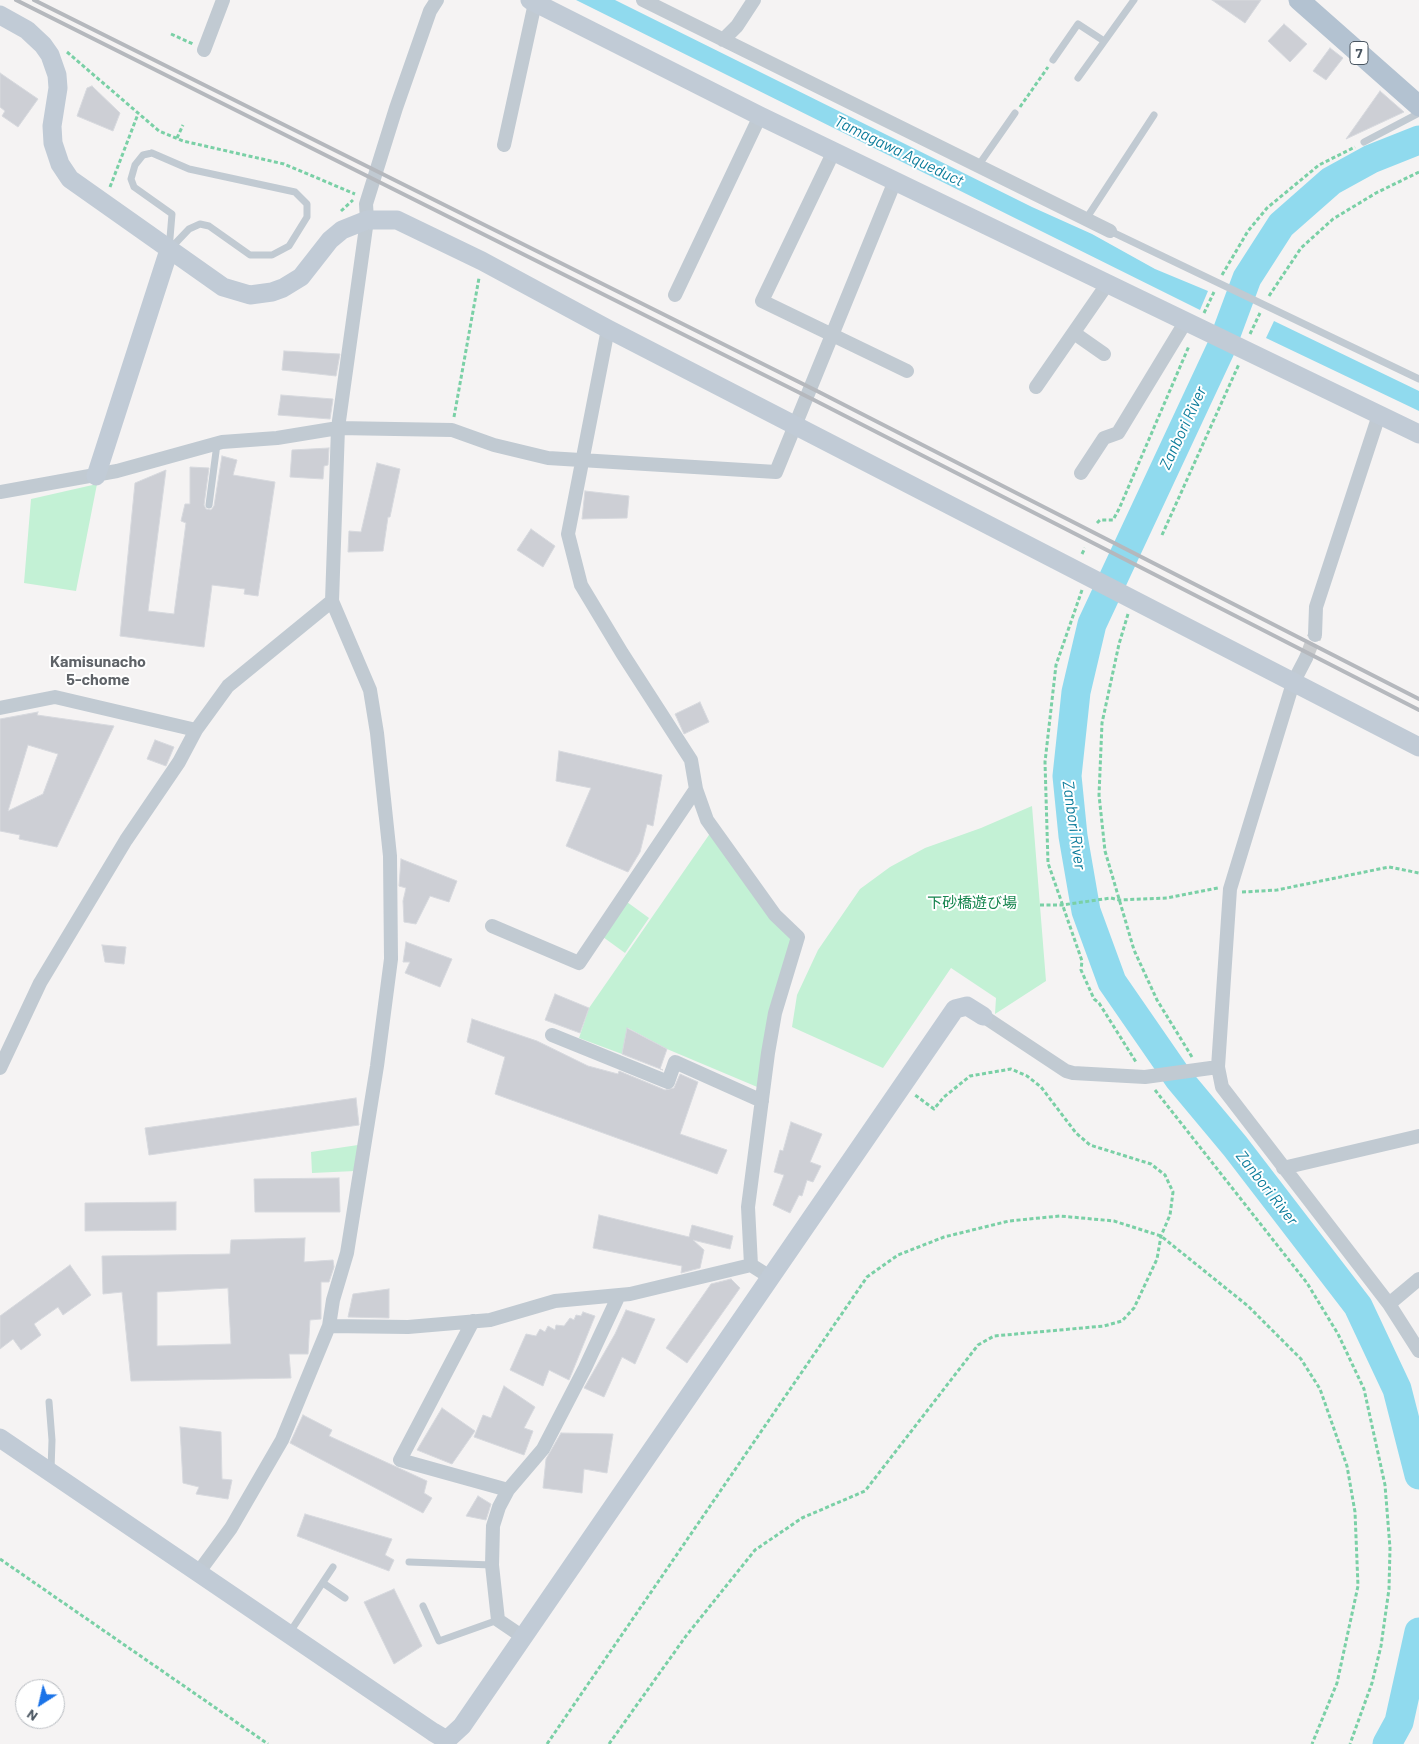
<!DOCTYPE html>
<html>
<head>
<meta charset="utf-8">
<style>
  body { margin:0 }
  #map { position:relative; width:1419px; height:1744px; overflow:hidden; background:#f5f3f3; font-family:Barlow,sans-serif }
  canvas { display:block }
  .north { position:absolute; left:15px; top:1679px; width:50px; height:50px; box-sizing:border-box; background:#fff; border:1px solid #b7bbc0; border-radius:50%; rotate:215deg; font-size:14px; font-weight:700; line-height:20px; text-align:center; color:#4a5661 }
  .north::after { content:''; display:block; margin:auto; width:18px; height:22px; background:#1a73e8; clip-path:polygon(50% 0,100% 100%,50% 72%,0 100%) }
</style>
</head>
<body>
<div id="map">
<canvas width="1419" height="1744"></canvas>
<div class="north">N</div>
</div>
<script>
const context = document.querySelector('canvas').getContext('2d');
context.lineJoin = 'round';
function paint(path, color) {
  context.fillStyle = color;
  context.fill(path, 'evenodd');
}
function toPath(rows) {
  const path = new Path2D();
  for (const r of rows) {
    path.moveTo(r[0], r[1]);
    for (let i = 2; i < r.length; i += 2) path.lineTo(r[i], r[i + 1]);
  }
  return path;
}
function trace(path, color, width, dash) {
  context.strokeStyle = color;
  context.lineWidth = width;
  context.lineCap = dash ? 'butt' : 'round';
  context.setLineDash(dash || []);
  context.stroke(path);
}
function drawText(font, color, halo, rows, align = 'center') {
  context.font = font + ' Barlow,"Noto Sans JP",sans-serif';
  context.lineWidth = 4;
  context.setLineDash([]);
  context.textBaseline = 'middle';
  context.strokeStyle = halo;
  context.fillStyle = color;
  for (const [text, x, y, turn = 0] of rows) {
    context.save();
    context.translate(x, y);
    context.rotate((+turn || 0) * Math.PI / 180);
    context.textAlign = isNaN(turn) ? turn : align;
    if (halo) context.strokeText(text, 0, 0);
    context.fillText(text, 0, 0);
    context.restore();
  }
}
paint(toPath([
  [97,484,76,591,24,583,31,499],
  [1032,806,1046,981,995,1014,996,998,951,968,883,1068,792,1027,797,995,818,950,860,889,890,867,925,848,981,828],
  [711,832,794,936,762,1089,667,1049,628,1028,622,1054,579,1038,589,1008],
  [627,902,649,918,625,953,603,937],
  [358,1145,355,1171,312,1173,311,1152]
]), '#c3f1d5');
paint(toPath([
  [576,0,615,0,1032,207,1092,234,1155,269,1208,291,1200,310],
  [1274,321,1419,391,1419,411,1266,338]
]), '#90daee');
trace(toPath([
  [1419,140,1371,159,1331,181,1281,225,1247,278,1221,348,1092,624,1076,692,1067,776,1073,836,1086,911,1112,982,1179,1079,1235,1146,1358,1306,1397,1389,1419,1475],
  [1387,1744,1399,1722,1419,1632]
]), '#90daee', 29);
const building = toPath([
  [1212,0,1261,0,1245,23,1212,0],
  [1284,24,1307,44,1290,62,1268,41,1284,24],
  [1330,48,1343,58,1326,80,1313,71,1330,48],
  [0,73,38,99,18,127,2,116,5,111,0,107,0,73],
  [92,86,120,113,113,131,77,116,87,88,92,86],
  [1380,91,1404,112,1346,139,1380,91],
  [284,351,340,354,336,376,282,370,284,351],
  [281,395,333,399,330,419,278,415,281,395],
  [329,448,328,465,324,466,323,479,290,477,292,450,329,448],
  [222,456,237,460,233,475,275,482,258,596,244,594,245,589,212,585,204,647,120,636,135,483,166,470,148,611,174,614,186,523,181,521,185,504,190,504,190,467,209,468,204,505,206,509,211,510,214,506,222,456],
  [377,463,400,469,390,517,388,517,383,551,348,552,349,531,361,532,377,463],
  [585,491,629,496,627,518,582,519,585,491],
  [531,529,555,546,543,567,517,550,531,529],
  [700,702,709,722,684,734,675,714,700,702],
  [38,712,37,715,114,726,57,847,19,839,20,835,0,831,0,719,38,712],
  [28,745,58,754,43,794,8,811,28,745],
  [155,740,174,747,166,766,147,759,155,740],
  [559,751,662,775,653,826,647,824,640,852,628,872,566,846,591,788,556,781,559,751],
  [401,859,457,881,449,902,430,896,416,924,404,922,403,901,406,888,399,886,401,859],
  [406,942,452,959,440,987,405,973,410,962,403,962,406,942],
  [102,945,126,947,124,964,105,962,102,945],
  [555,994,589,1008,580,1033,545,1020,555,994],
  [472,1019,537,1041,588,1066,618,1074,619,1071,665,1090,674,1088,680,1074,698,1082,680,1134,727,1150,717,1174,495,1094,505,1057,467,1042,472,1019],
  [627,1028,667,1049,660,1069,663,1070,622,1054,627,1028],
  [356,1098,359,1125,149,1155,145,1128,356,1098],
  [791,1122,822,1134,810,1162,821,1166,813,1182,807,1180,802,1196,799,1195,790,1213,773,1205,784,1175,774,1172,780,1150,783,1151,791,1122],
  [339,1178,340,1212,255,1212,254,1179,339,1178],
  [176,1202,176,1230,85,1231,85,1203,176,1202],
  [599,1215,689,1237,692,1225,733,1236,730,1249,693,1240,704,1250,700,1268,681,1273,682,1266,593,1248,599,1215],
  [305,1238,304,1262,333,1260,334,1267,329,1282,321,1282,321,1319,310,1320,308,1354,289,1354,291,1378,131,1381,122,1292,103,1294,102,1256,230,1254,231,1240,305,1238],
  [228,1288,231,1344,157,1346,157,1292,228,1288],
  [70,1265,91,1295,63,1315,58,1307,34,1324,41,1335,21,1350,13,1339,0,1349,0,1316,70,1265],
  [731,1279,740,1288,687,1363,666,1348,711,1284,731,1279],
  [389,1289,389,1318,348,1317,353,1294,389,1289],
  [626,1310,655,1319,635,1364,622,1357,604,1397,584,1388,615,1334,626,1310],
  [583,1312,595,1316,569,1380,549,1370,543,1386,510,1370,526,1334,536,1336,540,1329,545,1332,548,1326,555,1330,556,1325,564,1326,570,1318,574,1320,576,1315,581,1316,583,1312],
  [504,1386,535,1407,524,1428,533,1431,524,1455,474,1437,483,1415,491,1418,504,1386],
  [442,1408,475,1431,452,1464,417,1450,442,1408],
  [303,1415,332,1430,329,1436,427,1481,424,1493,432,1498,423,1513,290,1443,303,1415],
  [180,1427,221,1432,222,1479,232,1480,228,1499,196,1494,199,1487,183,1483,180,1427],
  [561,1433,613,1434,607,1473,584,1469,582,1493,543,1488,546,1459,561,1433],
  [478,1496,491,1504,486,1520,466,1516,478,1496],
  [305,1514,392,1539,385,1555,394,1560,389,1571,297,1536,305,1514],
  [394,1589,422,1646,394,1664,364,1602,394,1589]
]);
paint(building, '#cdcfd5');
trace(building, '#d7d9de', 1);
trace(toPath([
  [1306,658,1315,635]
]), '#caccce', 14, [14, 7]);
trace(toPath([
  [171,34,193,44],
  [67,52,159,131,183,141,284,164,355,194],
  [1020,107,1048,67],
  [177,138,183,125],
  [110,187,138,114],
  [341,211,353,200],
  [1222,275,1248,231,1267,208,1319,165,1355,147],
  [1269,296,1301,248,1333,219,1376,193,1419,172],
  [1204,313,1214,292],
  [1250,334,1260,313],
  [454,417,479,278],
  [1097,523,1100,520,1113,520,1119,509,1189,346],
  [1162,535,1239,364],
  [1082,554,1085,548],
  [1082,590,1056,665,1045,762,1048,863,1082,961,1081,970,1094,999,1099,1003,1136,1062],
  [1128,614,1119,644,1102,723,1099,795,1105,851,1134,950,1157,1000,1192,1057],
  [1242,892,1277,890,1389,867,1419,873],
  [1040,905,1062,905,1111,898,1119,900,1167,898,1218,888],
  [1155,1090,1307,1283,1338,1334,1364,1389,1385,1485,1390,1548,1389,1589,1381,1646,1372,1683,1350,1744],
  [0,1559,268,1744],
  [547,1744,867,1277,898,1255,944,1237,1009,1221,1060,1216,1114,1221,1161,1236,1248,1306,1301,1359,1320,1389,1347,1466,1355,1512,1358,1586,1337,1683,1312,1744],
  [609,1744,686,1636,755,1550,802,1518,865,1491,978,1345,994,1336,1104,1326,1122,1321,1134,1308,1157,1259,1161,1236,1170,1215,1173,1192,1165,1175,1151,1164,1090,1145,1076,1133,1041,1087,1027,1076,1011,1069,970,1076,944,1097,934,1109,915,1095]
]), '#7ad0a6', 3, [4, 2.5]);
trace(toPath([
  [1053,60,1078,24,1104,41],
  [1078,78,1134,0],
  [1364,142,1419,113],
  [152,153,189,169,295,192,307,204,307,217,289,246,272,255,250,255,209,226,200,224,189,229,169,250,172,214,134,187,131,179,135,165,143,155,152,153],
  [978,166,1015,113],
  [1086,219,1154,115],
  [1110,231,1419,379],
  [209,505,217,444],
  [49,1402,52,1440,51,1470],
  [409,1562,492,1565],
  [323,1583,345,1598],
  [423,1606,439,1641,498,1620],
  [290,1632,333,1567]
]), '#c1cad2', 7);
trace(toPath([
  [643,0,1110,231],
  [723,40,737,26,754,0],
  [204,50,223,0],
  [504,145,535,3],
  [834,151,762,301,907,371],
  [675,295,760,116],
  [608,329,568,534,581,585,622,653,691,760,696,789,707,820,775,915,798,937,775,1013,768,1053,748,1207,751,1265,770,1277],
  [1074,333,1104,354],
  [1036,387,1108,283],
  [1081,473,1104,438,1118,433,1186,321],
  [0,492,117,471,222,442,277,438,338,428,452,430,494,445,548,458,776,472,895,181],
  [1315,635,1316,607,1379,415],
  [1306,658,1293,683,1230,889,1218,1067,1222,1087,1389,1304,1419,1351],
  [0,708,55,697,196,730],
  [492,926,579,963,696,789],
  [983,1016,1066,1071,1073,1073,1145,1077,1218,1067],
  [552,1035,668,1082,675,1062,762,1101],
  [0,1068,40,983,126,840,179,762,196,730,228,686,332,601],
  [1283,1168,1419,1136],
  [1389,1304,1419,1279],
  [473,1321,400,1460,508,1490],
  [329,1326,408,1327,490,1320,555,1301,630,1294,751,1265],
  [198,1573,231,1528,282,1440,329,1326,333,1300,347,1253,377,1066,391,959,390,856,377,733,370,690,332,601,338,428,367,220,366,204,396,108,430,11,437,0],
  [523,1637,498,1620,492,1565,493,1526,499,1507,508,1490,543,1449,585,1368,619,1295]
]), '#c1cad2', 14);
trace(toPath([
  [530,0,760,116,1419,434],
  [0,15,27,30,43,45,50,55,57,75,58,88,52,126,53,143,60,164,70,179,223,287,250,295,272,292,283,288,301,277,330,240,342,230,367,220,397,220,482,261,608,329,1419,747],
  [96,476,169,250],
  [0,1438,433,1732,443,1738,449,1738,462,1726,955,1009,967,1006,983,1016]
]), '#c1cbd6', 19);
trace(toPath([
  [1299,0,1419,106]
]), '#b3c2d1', 21);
trace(toPath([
  [16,0,814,400,1419,710],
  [34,0,819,392,1419,699]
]), '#b5b8bd', 4);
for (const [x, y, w] of [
  [1359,53,18]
]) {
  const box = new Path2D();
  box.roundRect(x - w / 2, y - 11.5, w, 23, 4);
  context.fillStyle = '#fff';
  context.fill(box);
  trace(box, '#4a5661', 1);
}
drawText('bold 14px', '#4a5661', null, [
  ["7",1359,53]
]);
drawText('15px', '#17864f', '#fff', [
  ["下砂橋遊び場",972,903]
]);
drawText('italic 16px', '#0c7c9b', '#fff', [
  ["Tamagawa Aqueduct",899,151,26],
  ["Zanbori River",1183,428,-65],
  ["Zanbori River",1074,825,82],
  ["Zanbori River",1267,1188,52]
]);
drawText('bold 16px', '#5f6368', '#fff', [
  ["Kamisunacho",98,662],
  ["5-chome",98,680]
]);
</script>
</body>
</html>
